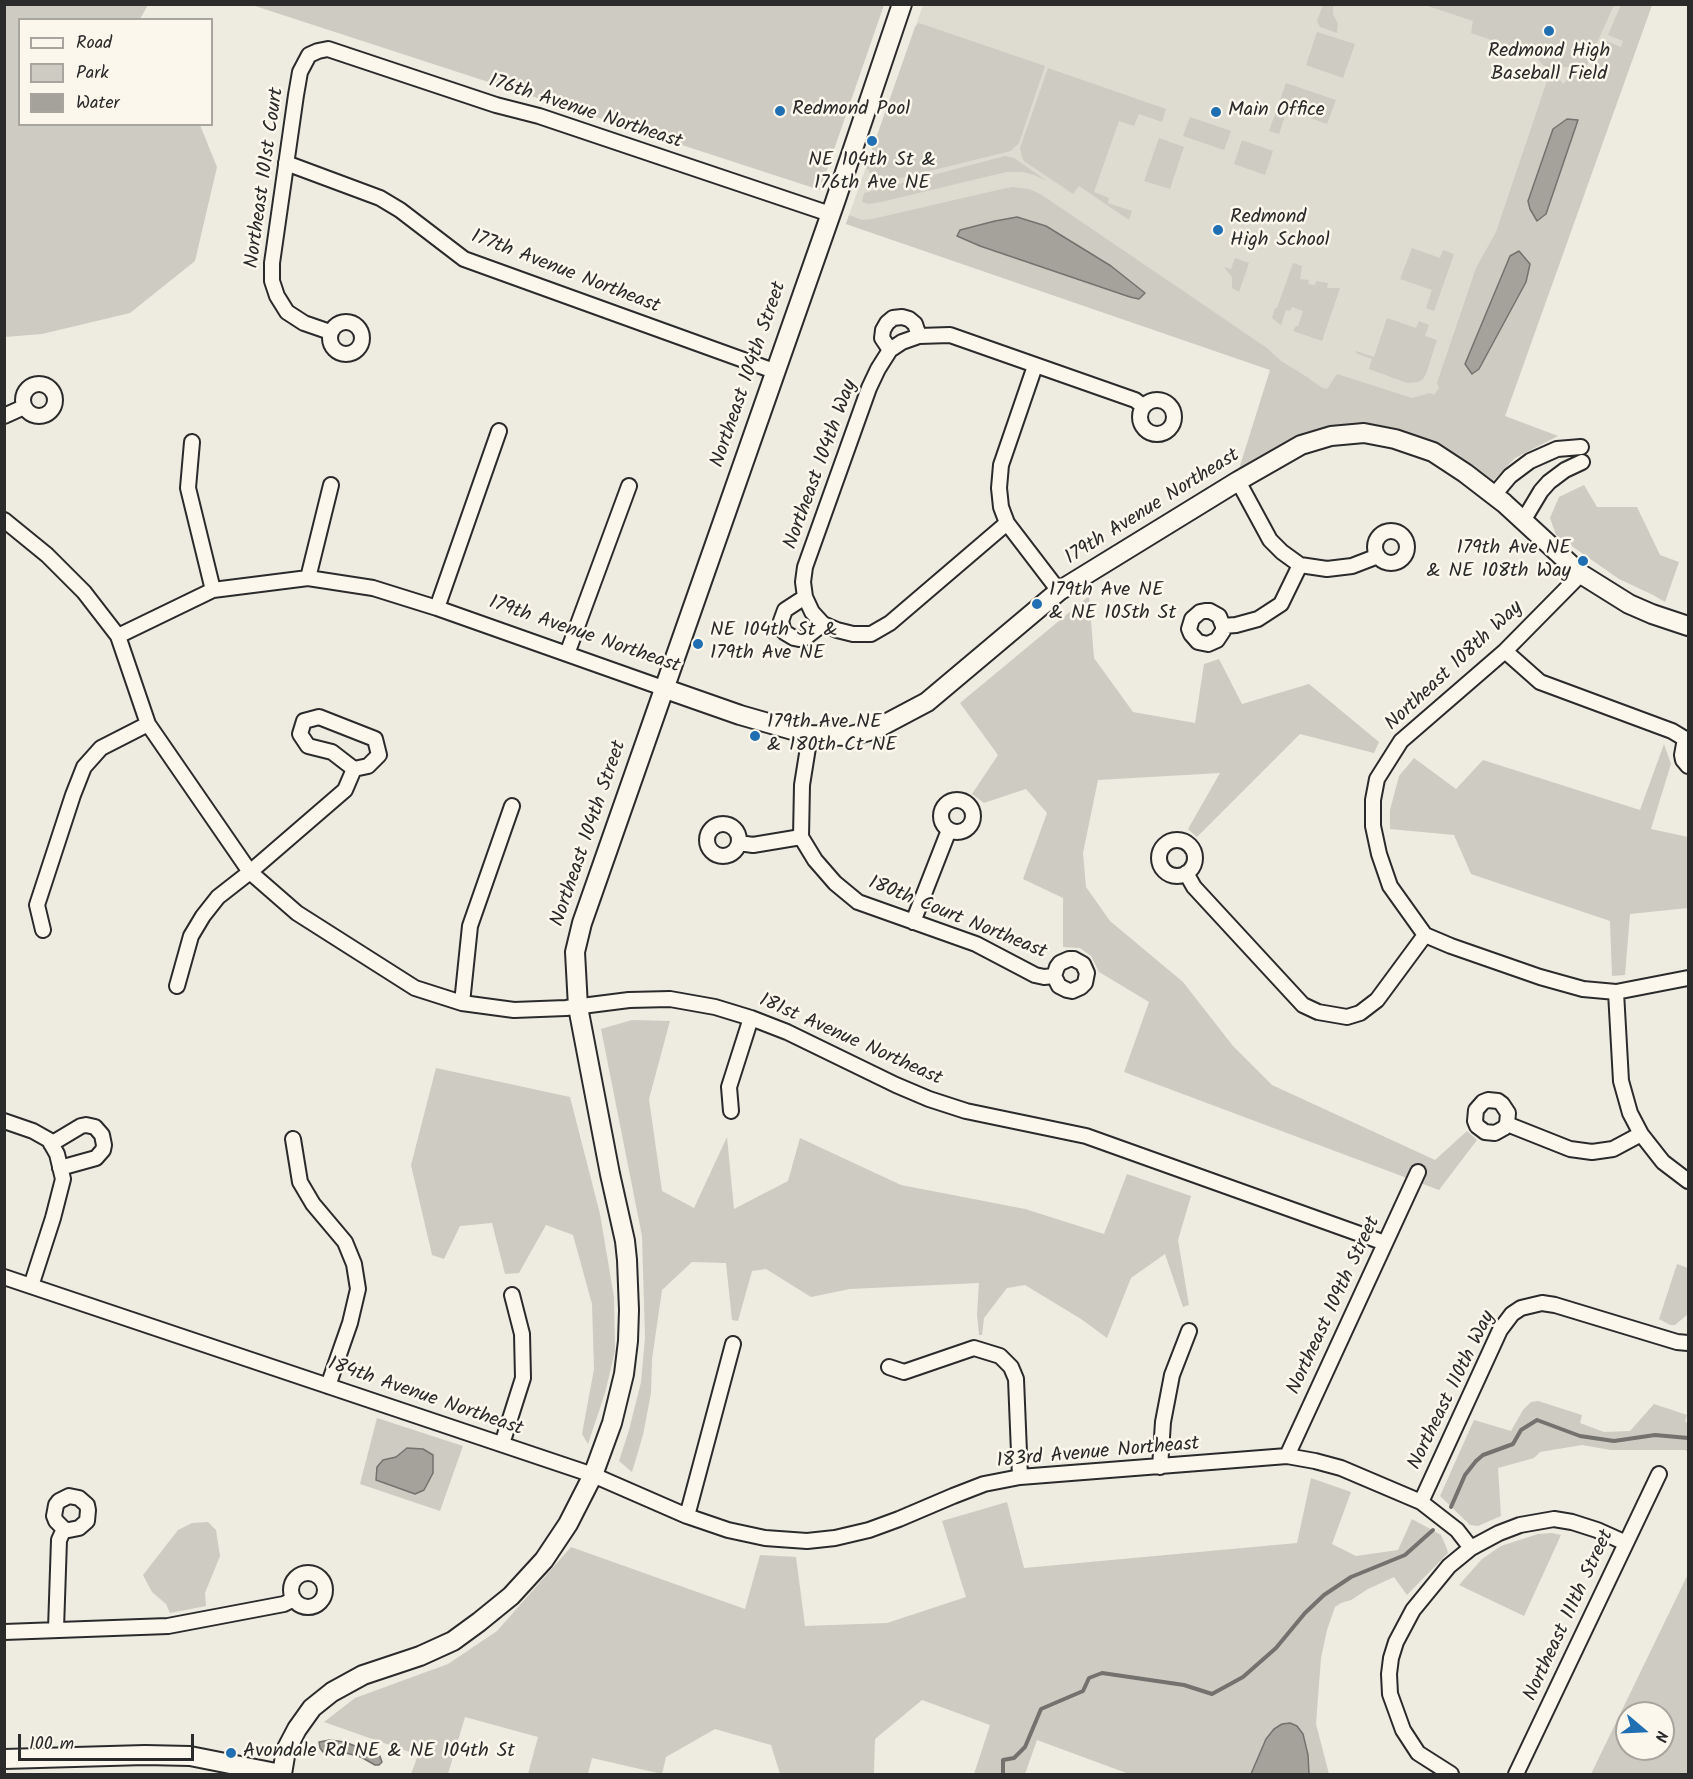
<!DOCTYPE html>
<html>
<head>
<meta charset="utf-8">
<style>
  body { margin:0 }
  #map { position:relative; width:1693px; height:1779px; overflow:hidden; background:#eeebe0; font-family:Kalam,sans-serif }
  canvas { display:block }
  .frame { position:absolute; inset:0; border:6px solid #2b2b2b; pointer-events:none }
  .legend { position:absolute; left:18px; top:18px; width:195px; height:108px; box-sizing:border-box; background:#fbf7ec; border:2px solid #a8a59f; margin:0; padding:8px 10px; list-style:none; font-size:18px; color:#2b2b2b }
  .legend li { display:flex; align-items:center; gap:12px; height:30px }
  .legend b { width:30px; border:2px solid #a8a59f }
  .north { position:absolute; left:1615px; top:1701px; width:60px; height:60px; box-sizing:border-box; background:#fbf7ec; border:2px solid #a8a59f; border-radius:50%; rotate:109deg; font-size:16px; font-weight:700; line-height:24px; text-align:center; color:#2b2b2b }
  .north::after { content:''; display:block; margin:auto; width:21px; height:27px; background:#1f6fb2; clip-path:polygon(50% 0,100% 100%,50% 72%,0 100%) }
  .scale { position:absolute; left:18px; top:1734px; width:176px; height:27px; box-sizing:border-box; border:3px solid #2b2b2b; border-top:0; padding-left:8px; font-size:18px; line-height:21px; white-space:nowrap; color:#2b2b2b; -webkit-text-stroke:4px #fbf7ec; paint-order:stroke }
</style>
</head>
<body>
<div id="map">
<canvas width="1693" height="1779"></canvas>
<div class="frame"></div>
<ul class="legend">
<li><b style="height:8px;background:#fbf7ec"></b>Road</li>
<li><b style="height:16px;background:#cecbc2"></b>Park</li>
<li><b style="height:16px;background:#a4a29a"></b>Water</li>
</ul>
<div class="north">N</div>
<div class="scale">100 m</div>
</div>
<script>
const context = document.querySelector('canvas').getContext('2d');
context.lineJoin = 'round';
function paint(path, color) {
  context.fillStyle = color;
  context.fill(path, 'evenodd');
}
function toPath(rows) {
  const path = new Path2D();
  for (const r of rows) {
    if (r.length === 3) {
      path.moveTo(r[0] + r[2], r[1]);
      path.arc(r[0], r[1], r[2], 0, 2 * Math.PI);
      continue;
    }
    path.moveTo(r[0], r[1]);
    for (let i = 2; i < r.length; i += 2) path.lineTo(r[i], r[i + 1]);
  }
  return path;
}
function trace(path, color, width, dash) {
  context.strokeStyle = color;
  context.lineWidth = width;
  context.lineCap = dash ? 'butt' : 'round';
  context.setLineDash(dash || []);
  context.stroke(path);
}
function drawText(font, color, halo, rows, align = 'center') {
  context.font = font + ' Kalam,sans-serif';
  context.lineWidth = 5;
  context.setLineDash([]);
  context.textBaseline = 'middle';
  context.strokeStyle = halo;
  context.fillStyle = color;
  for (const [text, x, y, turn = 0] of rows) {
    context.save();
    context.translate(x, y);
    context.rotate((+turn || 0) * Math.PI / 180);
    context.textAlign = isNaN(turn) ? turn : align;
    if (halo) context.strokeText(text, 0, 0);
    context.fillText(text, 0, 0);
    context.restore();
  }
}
paint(toPath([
  [923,5,1652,5,1494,447,846,224]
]), '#dedbd1');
paint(toPath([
  [5,4,148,5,140,19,20,20,20,124,200,125,217,167,195,261,130,313,42,334,5,337],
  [252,5,884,5,820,190],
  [1323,5,1333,5,1333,14,1338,24,1337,33,1320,27,1317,21],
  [1425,5,1614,5,1587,65,1582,67,1547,67,1543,65,1536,57,1529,53,1471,33,1473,21],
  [1621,5,1652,5,1505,416,1558,436,1515,458,1490,484,1445,449,1393,430,1306,435,1239,469,1270,370,846,224,849,215,862,220,872,219,1002,189,1013,187,1029,189,1042,195,1267,348,1281,361,1307,377,1321,387,1327,389,1337,374,1412,398,1430,393,1434,395,1439,388,1437,383,1476,268,1496,232,1549,75,1554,74,1557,76,1563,84,1574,74,1581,77,1586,76,1593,71,1606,41,1621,47,1623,41,1608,35],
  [919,23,1045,66,1019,143,1011,151,872,185,872,175,866,167,915,27],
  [1317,32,1355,44,1343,78,1306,65],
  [1048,68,1166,109,1162,122,1139,114,1134,126,1119,121,1094,192,1109,198,1108,203,1132,211,1129,220,1079,186,1073,194,1024,161,1022,157,1020,148],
  [1286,83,1336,100,1327,124,1287,110,1279,134,1269,131],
  [1190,117,1231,131,1224,150,1183,136],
  [1159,138,1184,147,1170,189,1144,181],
  [1242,140,1273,151,1265,175,1234,164],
  [1005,156,1014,158,1047,181,1034,175,1023,172,1006,172,881,202,869,204,862,202,864,193],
  [1412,248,1440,258,1443,250,1454,254,1434,311,1426,308,1432,290,1400,279],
  [1235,258,1249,263,1239,292,1232,288,1232,277,1224,267,1231,269],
  [1293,263,1302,266,1300,279,1309,280,1308,284,1315,285,1316,281,1328,283,1327,288,1340,288,1322,341,1293,331,1296,326,1298,326,1303,311,1292,307,1290,311,1286,310,1281,325,1272,318,1275,308,1277,308],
  [1387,318,1416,328,1419,321,1429,325,1425,336,1437,340,1426,374,1423,379,1418,382,1407,383,1369,369,1372,359,1356,353,1356,351,1374,357],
  [1584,485,1597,507,1637,507,1660,555,1679,562,1665,602,1653,595,1619,579,1556,535,1550,518,1559,497],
  [1089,596,1094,658,1133,712,1195,723,1204,664,1219,659,1242,704,1309,684,1379,742,1374,753,1300,734,1197,837,1188,829,1220,773,1098,780,1083,853,1086,887,1110,921,1183,982,1233,1046,1272,1085,1435,1160,1467,1131,1477,1140,1439,1190,1124,1072,1149,1002,1099,972,1091,956,1080,948,1063,947,1063,898,1023,879,1047,813,1026,789,984,803,972,794,998,755,960,703],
  [1664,744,1671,764,1651,829,1688,837,1688,908,1630,914,1625,975,1612,976,1610,921,1471,874,1454,835,1390,829,1390,810,1399,776,1414,758,1456,789,1483,760,1640,810],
  [632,1020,670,1021,649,1099,662,1191,694,1208,727,1137,734,1209,788,1181,800,1138,901,1185,1025,1209,1104,1234,1127,1174,1191,1196,1178,1240,1189,1305,1183,1307,1165,1254,1131,1278,1107,1338,1081,1319,1025,1285,1007,1288,984,1318,982,1335,979,1335,977,1315,979,1283,850,1289,811,1297,766,1269,752,1271,738,1321,732,1320,726,1263,692,1262,662,1290,652,1359,651,1393,643,1435,632,1472,619,1461,629,1430,641,1382,645,1338,642,1236,601,1029],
  [436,1068,570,1097,600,1214,614,1297,615,1351,605,1393,588,1444,582,1434,594,1369,592,1304,573,1235,546,1225,519,1273,505,1274,492,1223,460,1226,444,1259,432,1255,411,1165],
  [1677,1264,1688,1268,1688,1314,1675,1325,1670,1325,1659,1319],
  [1538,1401,1582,1415,1580,1423,1604,1432,1630,1431,1654,1404,1687,1415,1685,1421,1688,1424,1688,1452,1685,1450,1611,1450,1582,1445,1540,1452,1534,1458,1498,1468,1501,1516,1478,1526,1470,1525,1440,1496,1474,1420,1511,1431,1523,1410,1531,1402],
  [377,1418,463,1446,440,1511,360,1484],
  [1311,1478,1351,1492,1332,1544,1356,1556,1398,1550,1412,1519,1441,1535,1447,1549,1448,1553,1407,1595,1394,1577,1368,1589,1351,1600,1341,1603,1335,1607,1327,1630,1321,1658,1316,1724,1329,1774,1309,1774,1309,1772,1266,1738,1251,1774,1129,1774,1037,1740,1025,1774,974,1774,990,1725,922,1700,875,1739,874,1774,780,1774,771,1745,715,1729,666,1757,662,1774,592,1758,588,1774,528,1774,538,1737,465,1717,448,1774,411,1774,418,1755,324,1722,355,1698,448,1664,497,1631,571,1547,745,1609,760,1555,796,1557,805,1626,887,1623,966,1597,942,1521,1007,1502,1024,1568,1297,1543],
  [208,1522,216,1530,220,1556,205,1593,206,1606,170,1613,166,1604,152,1592,143,1575,178,1530,192,1523],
  [1552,1533,1561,1535,1524,1616,1459,1585,1482,1559,1501,1546,1538,1534],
  [1688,1574,1688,1774,1591,1774],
  [1627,1713,1663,1713,1663,1749,1627,1749]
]), '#cecbc2');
const water = toPath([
  [1567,119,1578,120,1546,214,1537,221,1530,209,1528,201,1553,129,1567,119],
  [1017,217,1046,226,1111,266,1145,293,1139,299,1130,297,980,246,957,236,960,230,995,221,1017,217],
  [1519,251,1530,264,1526,282,1479,369,1472,374,1465,364,1510,256,1519,251],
  [407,1448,423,1449,433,1455,433,1473,424,1490,415,1494,376,1480,377,1467,383,1460,396,1457,407,1448],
  [1290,1723,1297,1726,1303,1734,1308,1755,1309,1774,1251,1774,1266,1739,1274,1729,1282,1724,1290,1723],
  [330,1740,345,1742,375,1754,379,1754,382,1762,379,1765,375,1765,361,1757,346,1753,323,1752,320,1748,319,1742,330,1740]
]);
paint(water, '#a4a29a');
trace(water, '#74726e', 1.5);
trace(toPath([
  [1451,1507,1465,1475,1476,1461,1483,1455,1513,1444,1521,1430,1537,1420,1580,1436,1614,1441,1655,1435,1688,1438],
  [1003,1774,1003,1760,1014,1758,1025,1747,1041,1709,1083,1691,1089,1678,1102,1673,1184,1685,1212,1694,1243,1677,1276,1648,1305,1613,1324,1595,1351,1577,1405,1555,1433,1530]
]), '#74726e', 4);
const street = toPath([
  [286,163,380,198,400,210,464,259,774,371],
  [346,338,16],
  [330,332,304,323,287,312,277,296,272,281,272,263,296,95,300,72,309,55,318,51,328,49,496,105,539,116,830,214],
  [890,350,882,338,883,330,887,323,893,318,902,317,909,319,915,324,919,336],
  [1035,366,1001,465,999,488,1001,507,1007,523,1059,591],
  [39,400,16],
  [1157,417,17],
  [4,416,24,407],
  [192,442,188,488,213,590],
  [1238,481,1270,540,1282,552,1300,565,1327,569,1352,566,1378,556],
  [1494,495,1510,476,1530,461,1557,449,1581,447],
  [4,520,47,555,84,592,118,636,148,724,250,872,297,913,415,988,462,1003,514,1010,566,1008,629,1000,670,999,715,1007,751,1018,787,1032,896,1085,929,1099,966,1111,1086,1136,1385,1243],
  [1523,521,1541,491,1549,482,1565,470,1582,462],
  [1007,523,890,623,871,634,853,634,837,630,823,624,812,612,805,597,803,582,805,567,869,388,878,369,890,350,902,342,919,336,950,335,1135,400,1143,406],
  [1391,547,16],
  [308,578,331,485],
  [805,597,785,610,781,621,784,632,794,638,799,639,805,638,823,624],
  [437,608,499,431],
  [1223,626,1223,631,1217,640,1208,644,1198,642,1191,634,1189,629,1192,619,1200,612,1205,611,1210,611,1219,616,1223,626,1236,625,1258,619,1281,604,1300,565],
  [118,636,213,590,308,578,373,588,437,608,663,688],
  [1505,651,1540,682,1672,731,1687,740],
  [567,654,629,486],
  [1688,739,1684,744,1682,755,1683,760,1688,766],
  [957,816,16],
  [723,840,16],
  [801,837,802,785,810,735],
  [1177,858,18],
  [739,843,753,845,801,837,815,860,835,883,858,902,976,944,1035,975,1044,977,1054,976,1059,986,1067,990,1072,991,1081,987,1085,983,1087,973,1083,964,1074,959,1069,959,1060,963,1057,967,1054,976],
  [1186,873,1194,887,1303,1005,1318,1012,1347,1017,1360,1013,1377,1000,1425,935,1390,886,1379,854,1373,826,1373,800,1377,779,1401,741,1505,651,1581,574],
  [913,922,949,830],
  [43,930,37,905,73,795,84,767,101,748,148,724],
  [1425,935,1451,946,1540,977,1583,989,1616,992,1688,978],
  [177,986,191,936,203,916,218,897,250,872,345,790,354,769,368,766,379,755,375,739,319,717,304,721,300,734,308,746,332,752,354,769],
  [1616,992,1621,1081,1630,1113,1641,1134,1663,1162,1688,1181],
  [462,1003,470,926,512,806],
  [731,1111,729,1087,751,1018],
  [4,1121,33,1131,49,1140,57,1154,63,1179,53,1218,31,1286],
  [1507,1124,1504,1128,1495,1133,1485,1132,1477,1126,1475,1121,1476,1110,1483,1102,1488,1100,1498,1101,1502,1104,1508,1113,1507,1124,1570,1149,1592,1152,1613,1149,1641,1134],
  [293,1139,300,1182,313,1204,345,1242,354,1264,358,1289,350,1323,328,1386],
  [51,1144,81,1126,86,1125,95,1127,102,1135,104,1145,103,1150,96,1158,60,1168],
  [4,1277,593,1475,687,1516,728,1530,765,1538,807,1541,835,1538,869,1530,899,1519,953,1496,984,1484,1020,1477,1287,1456,1315,1461,1341,1468,1421,1502,1457,1530,1471,1548,1499,1533,1520,1525,1554,1519,1572,1522,1597,1530,1626,1543],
  [889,1367,904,1372,974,1348,1000,1356,1011,1367,1016,1379,1020,1477],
  [502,1444,523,1378,522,1334,512,1295],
  [1287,1456,1418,1172],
  [1160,1467,1163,1422,1172,1375,1189,1331],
  [1421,1502,1500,1330,1512,1314,1521,1308,1542,1303,1555,1305,1677,1342,1688,1343],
  [687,1516,733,1344],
  [308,1590,17],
  [56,1629,59,1540,64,1529,69,1530,79,1528,87,1521,88,1510,87,1505,79,1498,69,1496,59,1501,56,1505,54,1516,56,1521,64,1529],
  [4,1632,168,1626,284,1604,294,1599],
  [1451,1774,1418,1753,1403,1730,1390,1694,1389,1674,1391,1658,1396,1642,1413,1610,1449,1566,1471,1548],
  [1516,1774,1659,1474]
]);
const secondary = toPath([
  [663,688,740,715,810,735,851,736,876,729,927,702,1059,591,1238,481,1301,445,1331,436,1364,433,1395,439,1433,452,1465,473,1504,503,1581,574,1629,604,1652,614,1688,626],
  [4,1759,145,1755,190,1756,281,1774],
  [282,1774,286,1750,297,1729,312,1708,332,1692,363,1675,420,1656,453,1641,479,1622,511,1596,544,1560,568,1524,593,1475,612,1423,624,1374,628,1341,629,1310,627,1260,625,1241,610,1174,578,1007,575,952,582,923,835,202,902,4]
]);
trace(street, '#2b2b2b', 18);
trace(secondary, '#2b2b2b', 22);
trace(street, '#fbf7ec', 14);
trace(secondary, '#fbf7ec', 18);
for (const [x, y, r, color] of [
  [1549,31,6,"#1f6fb2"],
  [780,111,6,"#1f6fb2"],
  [1216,112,6,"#1f6fb2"],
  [872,141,6,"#1f6fb2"],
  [1218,230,6,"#1f6fb2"],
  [1583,561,6,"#1f6fb2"],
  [1037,604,6,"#1f6fb2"],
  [698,644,6,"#1f6fb2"],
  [755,736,6,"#1f6fb2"],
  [231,1753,6,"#1f6fb2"]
]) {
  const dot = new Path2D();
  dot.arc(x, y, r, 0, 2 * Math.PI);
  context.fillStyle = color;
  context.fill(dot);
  trace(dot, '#fbf7ec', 2);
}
drawText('20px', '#2b2b2b', '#fbf7ec', [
  ["Redmond High",1549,53,"center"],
  ["Baseball Field",1549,76,"center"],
  ["Redmond Pool",792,111],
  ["Main Office",1228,112],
  ["NE 104th St &",872,162,"center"],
  ["176th Ave NE",872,185,"center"],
  ["Redmond",1230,219],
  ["High School",1230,242],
  ["179th Ave NE",1571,550,"right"],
  ["& NE 108th Way",1571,573,"right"],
  ["179th Ave NE",1049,592],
  ["& NE 105th St",1049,615],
  ["NE 104th St &",710,632],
  ["179th Ave NE",710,655],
  ["179th Ave NE",767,724],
  ["& 180th Ct NE",767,747],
  ["Avondale Rd NE & NE 104th St",243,1753]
], 'left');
drawText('20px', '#2b2b2b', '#fbf7ec', [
  ["176th Avenue Northeast",585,113,18],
  ["Northeast 101st Court",266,178,-82],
  ["177th Avenue Northeast",565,273,21],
  ["Northeast 104th Street",750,375,-71],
  ["Northeast 104th Way",822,465,-70],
  ["179th Avenue Northeast",1153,508,-32],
  ["179th Avenue Northeast",584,636,19],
  ["Northeast 108th Way",1455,667,-43],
  ["Northeast 104th Street",590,834,-71],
  ["180th Court Northeast",957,919,22],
  ["181st Avenue Northeast",850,1041,24],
  ["Northeast 109th Street",1335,1306,-65],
  ["Northeast 110th Way",1453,1391,-64],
  ["184th Avenue Northeast",425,1398,19],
  ["183rd Avenue Northeast",1098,1454,-5],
  ["Northeast 111th Street",1570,1616,-65]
]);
</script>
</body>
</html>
